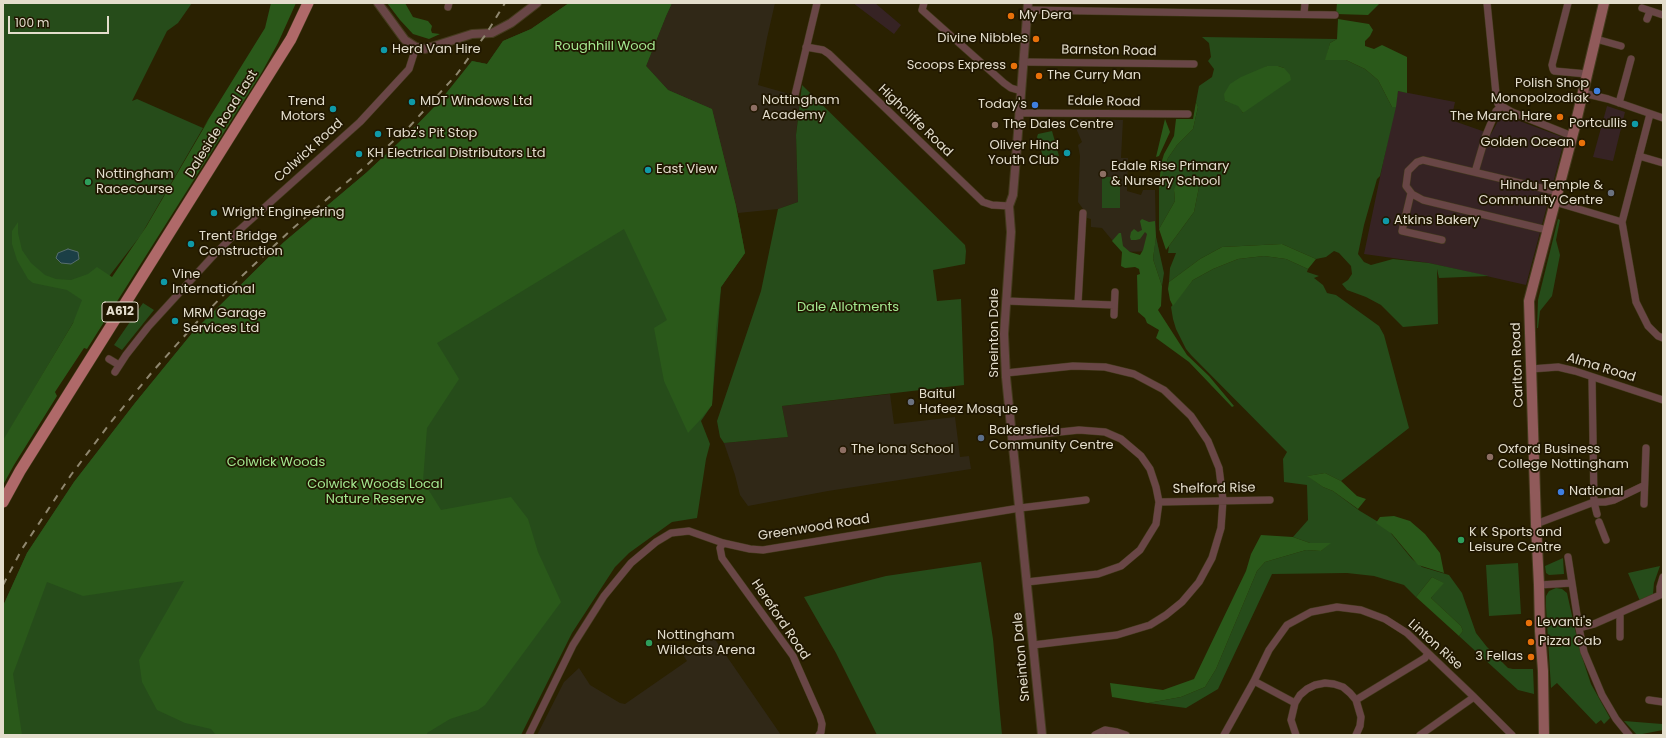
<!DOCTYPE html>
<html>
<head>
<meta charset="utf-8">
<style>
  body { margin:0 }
  #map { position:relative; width:1666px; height:738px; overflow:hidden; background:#2a2101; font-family:Poppins,sans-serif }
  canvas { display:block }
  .frame { position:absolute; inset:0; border:4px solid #e3ddcc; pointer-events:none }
  .scale { position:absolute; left:8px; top:16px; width:101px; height:18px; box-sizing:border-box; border:2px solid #e3ddcc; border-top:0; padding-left:5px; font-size:12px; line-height:14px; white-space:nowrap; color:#e3ddcc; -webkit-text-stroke:3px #201700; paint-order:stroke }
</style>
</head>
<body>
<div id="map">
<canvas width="1666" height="738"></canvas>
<div class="frame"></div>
<div class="scale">100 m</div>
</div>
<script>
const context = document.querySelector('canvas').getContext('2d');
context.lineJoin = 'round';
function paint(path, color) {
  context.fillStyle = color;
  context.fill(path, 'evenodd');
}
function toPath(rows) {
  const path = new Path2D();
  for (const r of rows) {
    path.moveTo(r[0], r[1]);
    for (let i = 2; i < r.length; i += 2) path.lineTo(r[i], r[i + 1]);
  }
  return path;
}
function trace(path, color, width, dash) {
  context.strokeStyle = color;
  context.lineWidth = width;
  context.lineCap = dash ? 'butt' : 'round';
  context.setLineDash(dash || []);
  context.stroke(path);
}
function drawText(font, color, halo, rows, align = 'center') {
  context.font = font + ' Poppins,sans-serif';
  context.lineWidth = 3.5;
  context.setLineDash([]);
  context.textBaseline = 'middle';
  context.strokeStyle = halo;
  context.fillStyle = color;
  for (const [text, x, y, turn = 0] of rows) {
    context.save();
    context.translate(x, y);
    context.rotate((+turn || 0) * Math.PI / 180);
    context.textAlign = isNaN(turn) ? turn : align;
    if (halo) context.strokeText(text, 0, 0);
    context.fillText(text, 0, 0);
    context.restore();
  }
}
paint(toPath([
  [853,3,875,3,901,25,894,34],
  [1398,91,1455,102,1451,120,1491,134,1498,121,1503,118,1509,117,1565,138,1526,285,1429,263,1364,254],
  [1607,106,1625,112,1613,161,1593,157]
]), '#362324');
paint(toPath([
  [672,3,775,3,767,38,758,85,800,97,796,135,798,202,778,209,738,213,712,109,668,90,646,66,666,16],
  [1072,119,1123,120,1121,158,1128,158,1127,191,1141,195,1143,190,1155,190,1156,237,1159,251,1122,252,1102,228,1091,227,1091,219,1087,218,1086,213,1078,202,1080,156,1078,145,1082,142],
  [890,394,894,424,955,417,960,457,969,456,971,469,828,491,748,506,740,495,735,475,724,443,788,437,782,406],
  [712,635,781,735,537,735,564,682,579,668,590,685,620,703,625,704,687,661,683,655]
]), '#302817');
paint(toPath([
  [3,3,192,3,178,23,167,31,132,101,137,99,203,128,141,235,73,323,3,441],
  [569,3,672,3,666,16,646,66,668,90,712,109,736,206,745,253,721,287,712,405,701,421,710,444,706,459,697,518,672,522,629,553,615,567,572,633,521,735,3,735,3,606,27,553,74,482,135,403,193,332,284,242,366,173,411,131,440,101,472,61,487,64,503,41,531,29],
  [1202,37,1337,39,1330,43,1326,60,1346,60,1365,69,1378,80,1392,107,1396,107,1380,176,1377,179,1364,225,1358,254,1364,262,1371,265,1393,259,1429,263,1489,276,1439,278,1437,269,1438,324,1403,327,1381,305,1366,297,1347,290,1342,284,1348,280,1352,274,1351,266,1339,253,1334,251,1326,257,1316,259,1282,244,1222,247,1200,259,1169,282,1170,268,1176,253,1168,253,1169,246,1194,212,1199,187,1188,186,1174,190,1175,201,1159,229,1159,189,1162,187,1163,172,1168,158,1177,145,1193,129,1198,107,1196,102,1199,86,1212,77,1214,69,1208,61,1211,57,1209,43],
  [1267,66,1278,66,1284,68,1243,113,1238,105,1225,101],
  [802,85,965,245,966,251,965,264,933,270,937,301,961,299,964,385,782,406,788,437,724,443,720,437,717,421,761,291,778,209,798,202,796,135],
  [1052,131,1059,156,1044,160,1037,137,1038,134],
  [1102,177,1120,177,1120,208,1102,208],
  [1558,219,1560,220,1556,240,1560,255,1552,296,1540,311,1538,328,1537,328,1538,300],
  [1156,237,1164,273,1162,286,1153,259],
  [1264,256,1286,259,1308,269,1307,272,1319,276,1314,278,1323,285,1327,293,1336,295,1379,326,1384,335,1409,428,1341,481,1325,473,1308,476,1323,487,1333,491,1360,511,1385,526,1412,559,1422,567,1449,575,1462,593,1476,633,1487,647,1508,668,1513,669,1533,669,1534,694,1518,690,1459,636,1463,631,1461,626,1431,598,1443,583,1432,577,1416,597,1404,585,1374,576,1347,573,1272,574,1218,689,1186,708,1148,703,1181,697,1205,687,1216,669,1257,571,1265,562,1306,550,1321,551,1330,543,1310,543,1293,537,1308,520,1307,485,1284,482,1283,459,1287,452,1191,355,1186,349,1176,329,1173,319,1171,307,1193,280,1213,269,1238,259],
  [143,303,154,310,122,350,114,345],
  [1563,558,1564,574,1549,575,1546,573,1545,566],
  [981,562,993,639,1002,735,877,735,836,653,804,597,886,576],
  [1518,563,1521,614,1489,616,1486,565],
  [1660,566,1654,583,1653,594,1640,601,1628,573],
  [1556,588,1562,589,1567,593,1579,647,1585,666,1591,684,1610,718,1604,724,1601,720,1596,724,1557,683,1551,688,1546,607,1546,596,1549,591],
  [1624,721,1662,724,1663,730,1637,735]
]), '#264c1a');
paint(toPath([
  [271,3,296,3,278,43,262,72,87,349,84,348,55,392,57,396,14,465,3,485,3,440,73,323,82,300,67,290,33,283,28,279,17,260,12,244,12,231,18,222,18,233,22,250,31,263,45,275,56,279,71,280,88,274,97,267,112,277,146,227,209,119,203,128,265,28],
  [387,3,405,3,413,17,428,21,432,26,431,30,432,33,440,34,429,39,413,34,400,20],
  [569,3,672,3,666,16,646,66,668,90,712,109,736,206,745,253,721,287,716,329,712,405,700,420,688,433,664,381,654,328,667,320,624,229,437,343,459,379,427,428,423,481,441,510,511,497,528,519,538,552,561,602,485,705,478,710,450,719,427,733,427,735,216,735,211,729,185,723,157,710,142,682,139,660,184,581,83,596,47,582,13,674,22,735,3,735,3,606,27,553,74,482,135,403,193,332,284,242,366,173,411,131,440,101,472,61,487,64,503,41,531,29],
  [1337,3,1380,3,1368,15,1336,14],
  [1338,19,1369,24,1373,30,1370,36,1365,41,1365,46,1374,49,1382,45,1407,57,1407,93,1398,91,1396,107,1392,107,1378,80,1365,69,1346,60,1325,60,1330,43,1337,39],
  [1267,66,1278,66,1284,68,1290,75,1291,80,1243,113,1238,106,1225,101,1224,94,1230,84,1241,77],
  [1196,102,1198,107,1193,129,1177,145,1168,158,1163,172,1162,187,1159,189,1161,164,1164,154,1174,136,1176,119,1193,119],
  [1165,119,1170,132,1159,156,1156,157],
  [1186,177,1188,186,1199,187,1194,212,1166,250,1159,229,1175,201,1174,190,1178,180],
  [1142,219,1149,222,1155,221,1156,237,1153,259,1162,286,1161,306,1158,310,1187,355,1209,376,1234,406,1232,407,1189,362,1156,338,1159,330,1147,323,1145,318,1138,312,1137,275,1140,274,1139,269,1135,267,1125,268,1121,266,1122,252,1112,241,1119,233,1121,233,1123,246,1130,252,1140,255,1143,250,1147,234,1145,232,1140,239,1136,240,1131,240,1130,237,1131,232,1134,229,1138,232,1142,230,1140,221],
  [1282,244,1316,259,1308,269,1286,259,1264,256,1238,259,1213,269,1193,280,1173,306,1170,300,1168,289,1169,282,1200,259,1222,247],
  [1325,473,1341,481,1357,496,1366,499,1358,509,1333,491,1323,487,1307,476],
  [1394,516,1410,521,1425,534,1440,553,1444,573,1418,565,1392,534,1376,523,1380,517],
  [1261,535,1293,537,1310,543,1331,543,1321,551,1306,550,1265,562,1257,571,1216,669,1205,687,1181,697,1148,703,1112,697,1110,683,1163,690,1194,679,1246,571,1251,554],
  [1432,577,1444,583,1431,598,1461,626,1463,631,1459,636,1416,597]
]), '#2a591a');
const water = toPath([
  [68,249,78,252,79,259,71,264,61,263,56,258,58,253,68,249]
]);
paint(water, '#1b3f46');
trace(water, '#576e6e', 1);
const minor = toPath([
  [924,3,922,10,1004,83,1011,88,1021,91],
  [1487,3,1496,94,1498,104,1512,112,1572,136],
  [1568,3,1552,65,1553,69,1554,71,1587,74],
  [448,7,449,3],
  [1642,8,1663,15],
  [1028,10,1335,15],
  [1304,14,1305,3],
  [1647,19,1650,11],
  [1596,39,1621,46],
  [806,47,823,50,829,54,983,202,992,205,1009,206],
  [1023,62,1194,64],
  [1583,93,1608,99,1663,118],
  [795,95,817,3],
  [1619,103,1631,59],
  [1019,113,1188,114],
  [1650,114,1622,222,1636,302,1648,326,1658,336,1663,338],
  [1639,156,1663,163],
  [1475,172,1486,135,1496,111,1501,107],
  [1411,193,1402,231,1442,240],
  [1555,202,1622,222],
  [1547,230,1423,200,1412,194,1406,186,1408,171,1417,162,1423,160,1558,192],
  [1006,301,1114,305],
  [1078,303,1083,213],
  [1114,315,1115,292],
  [109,359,119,365],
  [1531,369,1558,367,1575,371,1663,400],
  [115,372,126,355,148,327,212,257,236,233,360,122,397,82,409,69,416,47],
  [1006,373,1073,366,1105,367,1134,374,1164,390,1191,416,1208,441,1219,468,1223,500,1221,528,1212,558,1199,582,1182,602,1166,615,1150,625,1117,635,1033,645],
  [1012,437,1079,430,1105,432,1121,439,1141,456,1150,469,1156,487,1159,502,1156,524,1140,550,1121,566,1098,574,1027,582],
  [1159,502,1270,500],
  [1644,504,1646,448],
  [1597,514,1594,502,1605,502,1614,500,1643,486],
  [1599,522,1606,540],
  [1536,524,1594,502,1592,377],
  [723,543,720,548,722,558,793,656,820,717,822,724,821,732,819,735],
  [1568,557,1572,583],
  [1539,585,1572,583,1579,628,1584,652,1602,695,1616,719,1629,735],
  [1660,595,1660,587,1663,577],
  [1579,628,1594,624,1660,595],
  [1620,637,1620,613],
  [1254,681,1295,703],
  [1356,700,1425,658,1428,653],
  [1649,700,1663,702],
  [529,735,573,645,604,596,631,563,656,542,671,533,689,531,723,543,750,549,763,550,1020,508,1086,500],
  [1095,735,1105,730,1117,732,1126,735],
  [1224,735,1254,681,1269,650,1287,625,1311,612,1337,607,1361,610,1385,619,1407,633,1474,697,1512,735],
  [1296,735,1291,720,1295,703,1300,695,1307,689,1315,685,1325,683,1334,684,1343,687,1350,693,1356,700,1361,717,1360,726,1356,735],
  [1420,735,1474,697]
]);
const tertiary = toPath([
  [378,3,405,40,416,47,425,49,472,34,492,33,511,23,537,3],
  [1028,3,1016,158,1013,195,1009,206,1011,232,1004,334,1006,377,1042,735]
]);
const secondary = toPath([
  [1544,735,1543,671,1540,631,1539,585,1536,524,1529,301,1574,130,1604,3]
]);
const primary = toPath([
  [3,502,20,471,291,39,308,3]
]);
trace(minor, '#443b1d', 8);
trace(tertiary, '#443b1d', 10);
trace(secondary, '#443b1d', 12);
trace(primary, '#443b1d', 12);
trace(minor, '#694646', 7);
trace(tertiary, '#694646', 8);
trace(secondary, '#905a5a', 10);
trace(primary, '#af6969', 11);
trace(toPath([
  [3,585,22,549,71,475,111,422,153,371,197,322,242,276,292,229,367,165,410,126,457,74,486,34,505,3]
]), '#8f876f', 2, [7, 7]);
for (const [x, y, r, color] of [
  [1011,16,4,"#e8710a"],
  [1036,39,4,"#e8710a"],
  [384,50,4,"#0f9aa8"],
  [1014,66,4,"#e8710a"],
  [1039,76,4,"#e8710a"],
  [1597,91,4,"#3f7fe0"],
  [412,102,4,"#0f9aa8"],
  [1035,105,4,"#3f7fe0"],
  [754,108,4,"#8d6e63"],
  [333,109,4,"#0f9aa8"],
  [1560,117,4,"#e8710a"],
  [1635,124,4,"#0f9aa8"],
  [995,125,4,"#8d6e63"],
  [378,134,4,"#0f9aa8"],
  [1582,143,4,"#e8710a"],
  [1067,153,4,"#0f9aa8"],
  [359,154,4,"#0f9aa8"],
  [648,170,4,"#0f9aa8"],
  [1103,174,4,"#8d6e63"],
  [88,182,4,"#2e9e5b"],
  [1611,193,4,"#6b7280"],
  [214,213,4,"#0f9aa8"],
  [1386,221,4,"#0f9aa8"],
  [191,244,4,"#0f9aa8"],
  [164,282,4,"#0f9aa8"],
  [175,321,4,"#0f9aa8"],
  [911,402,4,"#6b7280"],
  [981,438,4,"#5c6f8a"],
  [843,450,4,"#8d6e63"],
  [1490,457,4,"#8d6e63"],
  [1561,492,4,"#3f7fe0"],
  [1461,540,4,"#2e9e5b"],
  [1529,623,4,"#e8710a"],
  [1531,642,4,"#e8710a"],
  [649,643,4,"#2e9e5b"],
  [1531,657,4,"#e8710a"]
]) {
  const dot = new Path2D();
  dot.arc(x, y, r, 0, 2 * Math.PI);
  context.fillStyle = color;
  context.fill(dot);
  trace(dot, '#201700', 1.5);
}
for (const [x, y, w] of [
  [120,312,36]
]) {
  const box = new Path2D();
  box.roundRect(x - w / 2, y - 10, w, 20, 3);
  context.fillStyle = '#201700';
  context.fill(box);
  trace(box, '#e3ddcc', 1);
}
drawText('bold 12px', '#e3ddcc', null, [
  ["A612",120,312]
]);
drawText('13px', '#e3ddcc', '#201700', [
  ["My Dera",1019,16],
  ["Divine Nibbles",1028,39,"right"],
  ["Herd Van Hire",392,50],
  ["Scoops Express",1006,66,"right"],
  ["The Curry Man",1047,76],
  ["Polish Shop",1589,84,"right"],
  ["Monopolzodiak",1589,99,"right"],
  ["Nottingham",762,101],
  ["Academy",762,116],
  ["Trend",325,102,"right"],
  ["Motors",325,117,"right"],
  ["MDT Windows Ltd",420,102],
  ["Today's",1027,105,"right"],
  ["The March Hare",1552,117,"right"],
  ["Portcullis",1627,124,"right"],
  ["The Dales Centre",1003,125],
  ["Tabz's Pit Stop",386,134],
  ["Golden Ocean",1574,143,"right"],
  ["Oliver Hind",1059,146,"right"],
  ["Youth Club",1059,161,"right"],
  ["KH Electrical Distributors Ltd",367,154],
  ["Edale Rise Primary",1111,167],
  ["& Nursery School",1111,182],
  ["East View",656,170],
  ["Nottingham",96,175],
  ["Racecourse",96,190],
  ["Hindu Temple &",1603,186,"right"],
  ["Community Centre",1603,201,"right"],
  ["Wright Engineering",222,213],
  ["Atkins Bakery",1394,221],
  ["Trent Bridge",199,237],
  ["Construction",199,252],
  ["Vine",172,275],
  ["International",172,290],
  ["MRM Garage",183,314],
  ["Services Ltd",183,329],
  ["Baitul",919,395],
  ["Hafeez Mosque",919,410],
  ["Bakersfield",989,431],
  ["Community Centre",989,446],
  ["The Iona School",851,450],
  ["Oxford Business",1498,450],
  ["College Nottingham",1498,465],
  ["National",1569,492],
  ["K K Sports and",1469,533],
  ["Leisure Centre",1469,548],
  ["Levanti's",1537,623],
  ["Nottingham",657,636],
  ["Wildcats Arena",657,651],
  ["Pizza Cab",1539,642],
  ["3 Fellas",1523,657,"right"]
], 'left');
drawText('13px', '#a4e890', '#201700', [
  ["Roughhill Wood",605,47],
  ["Dale Allotments",848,308],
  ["Colwick Woods",276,463],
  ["Colwick Woods Local",375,485],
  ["Nature Reserve",375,500]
]);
drawText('13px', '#e3ddcc', '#201700', [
  ["Barnston Road",1109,51,1],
  ["Edale Road",1104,102,1],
  ["Highcliffe Road",915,121,44],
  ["Daleside Road East",222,124,-58],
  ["Colwick Road",309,151,-42],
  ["Sneinton Dale",995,333,-90],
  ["Carlton Road",1518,365,-92],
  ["Alma Road",1601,368,17],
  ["Shelford Rise",1214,489,-1],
  ["Greenwood Road",814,528,-9],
  ["Hereford Road",780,620,56],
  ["Linton Rise",1435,645,42],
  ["Sneinton Dale",1022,657,-95]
]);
</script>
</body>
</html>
